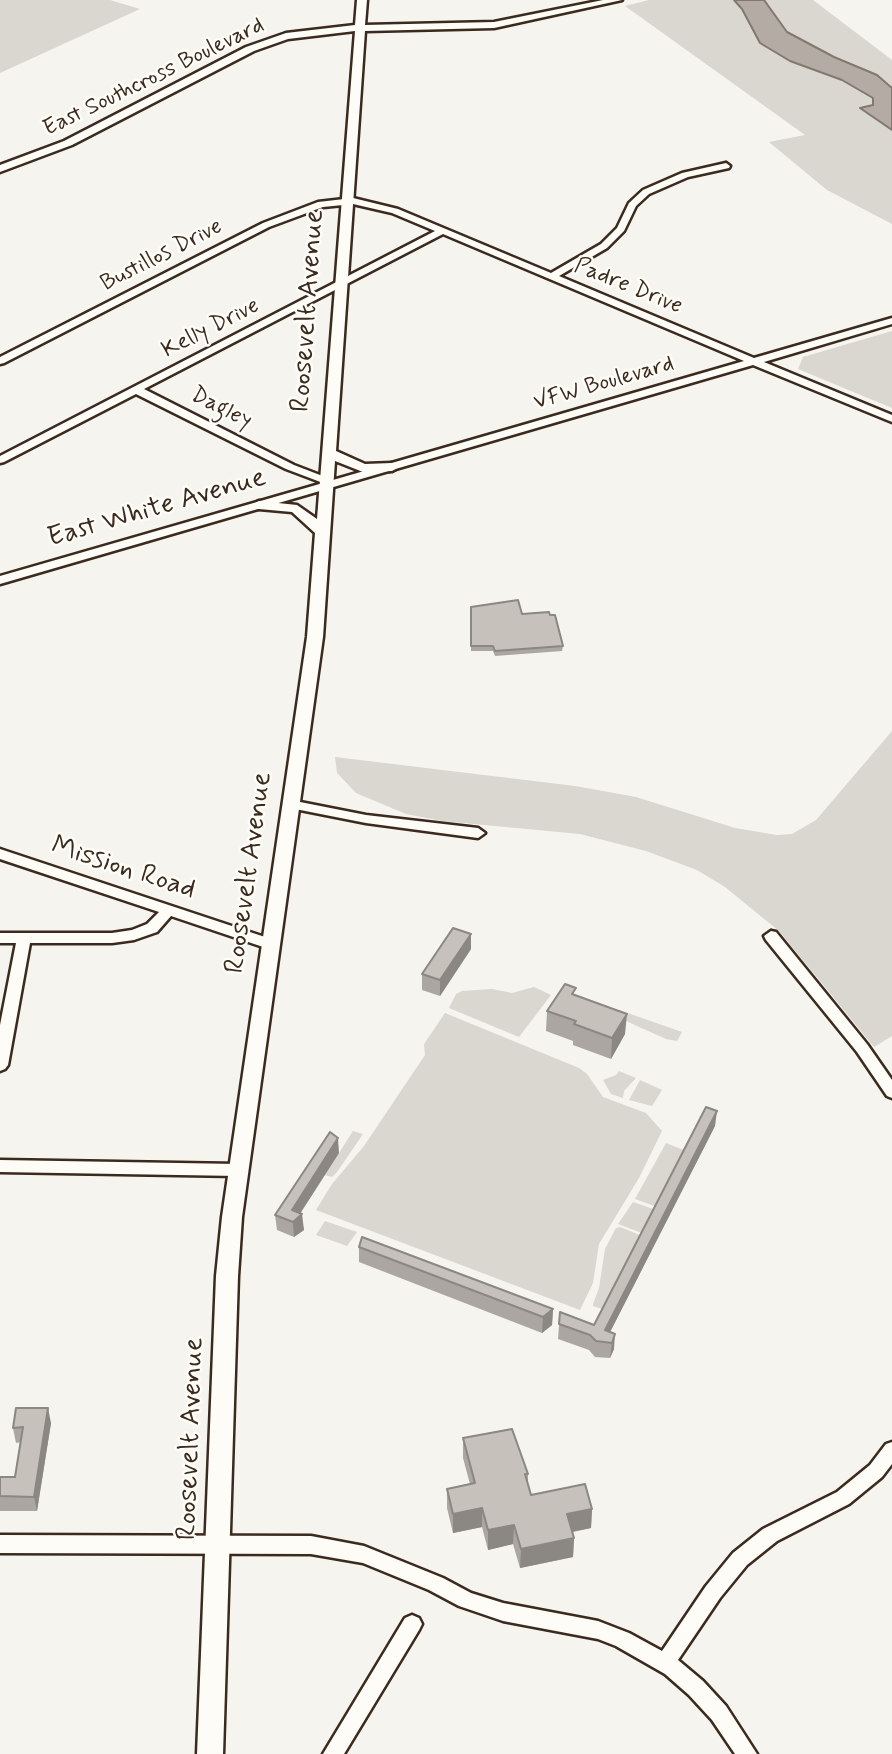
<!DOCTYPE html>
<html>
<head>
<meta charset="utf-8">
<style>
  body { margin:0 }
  canvas { display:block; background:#f5f4ee }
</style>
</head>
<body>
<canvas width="892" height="1754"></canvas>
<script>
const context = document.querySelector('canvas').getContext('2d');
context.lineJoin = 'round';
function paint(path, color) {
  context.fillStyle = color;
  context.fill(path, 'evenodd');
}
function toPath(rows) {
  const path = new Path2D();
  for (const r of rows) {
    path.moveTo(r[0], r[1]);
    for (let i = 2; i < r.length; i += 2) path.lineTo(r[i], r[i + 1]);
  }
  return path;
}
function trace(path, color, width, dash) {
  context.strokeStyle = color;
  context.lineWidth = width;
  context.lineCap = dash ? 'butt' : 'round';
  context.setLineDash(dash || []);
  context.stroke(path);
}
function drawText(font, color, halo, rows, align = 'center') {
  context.font = font + ' Mynerve,sans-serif';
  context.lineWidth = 5;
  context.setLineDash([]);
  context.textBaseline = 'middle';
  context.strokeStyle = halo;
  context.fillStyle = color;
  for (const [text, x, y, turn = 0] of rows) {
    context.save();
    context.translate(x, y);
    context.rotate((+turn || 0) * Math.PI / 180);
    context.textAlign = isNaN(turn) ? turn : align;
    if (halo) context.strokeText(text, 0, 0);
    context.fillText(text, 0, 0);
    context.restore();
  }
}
paint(toPath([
  [0,0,110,0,140,9,0,73],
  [649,0,813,0,892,60,892,224,827,190,769,142,805,135,625,6],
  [892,331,892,408,798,369,803,357],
  [892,731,892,1036,874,1047,779,931,725,887,697,870,646,851,580,834,442,821,406,814,356,793,337,773,335,757,575,786,636,797,735,828,777,835,792,834,816,820],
  [534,987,551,995,519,1037,449,1008,456,994,462,991,492,989,512,993],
  [619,1010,682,1032,677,1041,666,1039,626,1021],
  [445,1013,579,1068,587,1074,603,1097,646,1113,662,1131,639,1178,599,1244,593,1283,580,1310,316,1210,332,1184,364,1146,425,1055,424,1044],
  [619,1071,636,1078,624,1091,623,1098,611,1094,603,1080,616,1075],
  [640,1080,662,1090,652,1106,629,1100],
  [353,1131,363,1134,337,1172,332,1177,325,1175],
  [666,1143,689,1152,660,1208,635,1199],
  [633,1202,659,1211,647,1235,618,1224],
  [325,1221,357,1232,347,1246,316,1235],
  [620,1227,645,1237,608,1311,593,1306,593,1304,599,1288,605,1249,616,1228]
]), '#dad6d0');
const water = toPath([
  [734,0,764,0,787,32,834,57,877,75,892,88,892,130,860,108,873,105,873,98,842,80,790,61,760,43,742,9,734,0]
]);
paint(water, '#b4aca4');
trace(water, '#84786e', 2);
const minor = toPath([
  [726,163,730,166,729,168,688,177,649,194,636,206,624,231,607,248,559,276,754,358,892,318,892,324,764,362,892,415,892,422,753,365,0,584,0,576,323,483,286,469,136,394,4,462,0,463,0,456,435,231,392,213,353,204,323,207,269,227,4,363,0,364,0,357,263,223,318,202,353,198,398,209,551,273,601,244,617,228,629,203,643,190,682,173,726,163],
  [443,234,744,361,333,480,294,465,144,389,443,234],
  [290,800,366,815,478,828,485,833,478,838,366,823,285,807,283,804,290,800],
  [0,849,274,940,276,944,269,949,171,916,157,932,134,940,112,943,30,943,8,1065,5,1069,0,1071,0,1025,16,943,0,943,0,933,112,933,132,930,147,924,159,912,0,859,0,849],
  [771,931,776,932,867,1044,892,1080,892,1098,887,1096,857,1052,766,940,764,936,771,931],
  [0,1160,238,1164,244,1166,246,1170,244,1174,238,1176,0,1172,0,1160],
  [892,1442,892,1464,882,1477,849,1504,777,1541,747,1565,720,1598,678,1660,703,1681,726,1706,757,1754,735,1754,712,1720,689,1695,665,1674,616,1646,598,1639,503,1621,459,1606,429,1590,363,1563,311,1554,0,1553,0,1535,311,1536,364,1546,443,1578,471,1593,503,1603,598,1621,629,1633,662,1651,706,1586,733,1553,763,1529,837,1492,870,1465,886,1444,892,1442],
  [412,1615,419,1618,422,1624,419,1630,344,1754,323,1754,405,1618,412,1615]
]);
const major = toPath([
  [357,0,367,0,365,25,494,22,603,0,622,0,494,28,365,31,336,451,365,464,392,463,399,467,392,471,363,472,335,461,323,637,242,1217,238,1276,223,1754,197,1754,216,1276,222,1217,307,637,315,533,292,512,259,509,252,505,259,501,297,505,317,519,355,31,288,39,254,51,72,145,0,172,0,165,64,141,246,47,286,33,355,25,357,0]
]);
trace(minor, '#3b2a1e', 5);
trace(major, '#3b2a1e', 5);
paint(minor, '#fdfcf7');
paint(major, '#fdfcf7');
paint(toPath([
  [471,607,522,614,563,646,562,651,495,656,493,651,471,651],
  [471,949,440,996,422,990,422,974],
  [575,995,625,1034,611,1059,573,1045,573,1041,546,1031,547,1011],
  [715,1126,610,1332,614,1349,610,1358,595,1357,589,1350,558,1339,560,1312,594,1325],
  [339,1153,300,1214,304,1230,294,1237,277,1230,275,1215],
  [359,1247,553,1309,552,1325,542,1333,359,1262],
  [51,1423,37,1511,0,1511,0,1477,15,1477,21,1442,16,1443,13,1428],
  [463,1438,528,1474,528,1483,531,1495,592,1509,591,1528,573,1532,574,1538,573,1557,520,1568,513,1544,488,1550,482,1527,453,1533,447,1508,447,1489,470,1484,463,1458]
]), '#aba6a1');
paint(toPath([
  [471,934,471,949,440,996,440,980],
  [627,1014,625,1034,611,1059,612,1038],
  [717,1111,715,1126,605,1342,605,1330],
  [338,1138,339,1153,297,1218,302,1214,304,1230,294,1237,292,1210],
  [553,1309,552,1325,542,1333,543,1317],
  [615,1334,614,1349,610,1358,612,1343],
  [48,1408,51,1423,37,1511,34,1497],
  [482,1508,482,1527,453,1533,453,1514],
  [592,1509,591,1528,566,1533,567,1514],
  [514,1525,513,1544,488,1550,488,1530],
  [574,1538,573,1557,520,1568,521,1549]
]), '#8b8783');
const building = toPath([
  [518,600,522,614,549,612,550,615,555,615,563,646,495,651,493,646,471,646,471,607,518,600],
  [453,928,471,934,440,980,422,974,453,928],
  [565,984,576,988,572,994,627,1014,612,1038,574,1024,576,1021,547,1011,565,984],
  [706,1107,717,1111,605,1330,615,1334,612,1343,596,1341,590,1335,559,1324,560,1312,594,1325,706,1107],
  [330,1132,338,1138,292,1210,302,1214,293,1222,275,1215,330,1132],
  [362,1237,553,1309,543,1317,359,1247,362,1237],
  [16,1408,48,1408,34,1497,0,1496,0,1477,15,1477,23,1427,13,1428,16,1408],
  [512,1429,528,1474,525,1474,531,1495,585,1484,592,1509,567,1514,574,1538,521,1549,514,1525,488,1530,482,1508,453,1514,447,1489,475,1483,463,1438,512,1429]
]);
paint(building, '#c7c1bb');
trace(building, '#8b8783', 2);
drawText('23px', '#3b2a1e', '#fdfcf7', [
  ["East Southcross Boulevard",154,78,-26],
  ["Bustillos Drive",162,256,-27],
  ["Padre Drive",628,287,22],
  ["Kelly Drive",211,329,-27],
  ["VFW Boulevard",604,384,-16],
  ["Dagley",221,409,27]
]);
drawText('28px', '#3b2a1e', '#fdfcf7', [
  ["Roosevelt Avenue",309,311,-86],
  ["East White Avenue",157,509,-16],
  ["Mission Road",123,869,18],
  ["Roosevelt Avenue",250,873,-82],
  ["Roosevelt Avenue",192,1439,-88]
]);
</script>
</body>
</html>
